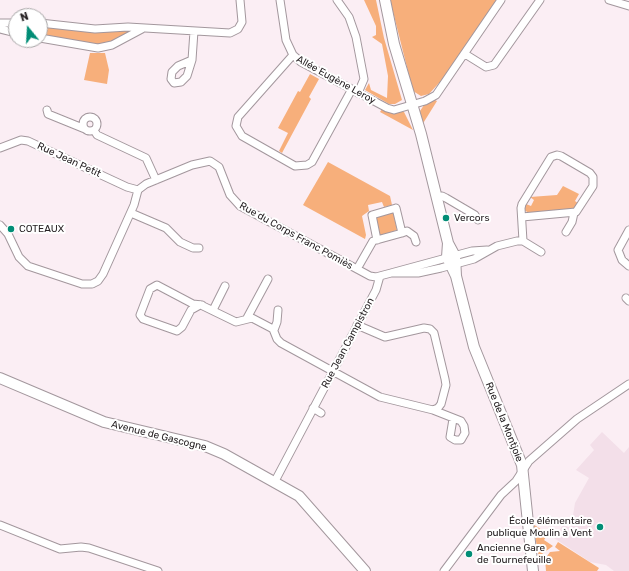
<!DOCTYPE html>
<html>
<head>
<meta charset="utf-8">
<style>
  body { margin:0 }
  #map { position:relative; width:629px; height:571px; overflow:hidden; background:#fbeef4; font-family:Rubik,sans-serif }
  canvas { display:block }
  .north { position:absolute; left:8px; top:8px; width:40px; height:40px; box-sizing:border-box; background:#fff; border:1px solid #a9a7a8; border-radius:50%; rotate:342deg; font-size:11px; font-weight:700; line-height:16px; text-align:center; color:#282325 }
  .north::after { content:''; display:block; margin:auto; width:14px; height:18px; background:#018d76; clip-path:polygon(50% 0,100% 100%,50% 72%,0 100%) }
</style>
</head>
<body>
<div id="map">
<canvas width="629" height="571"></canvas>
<div class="north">N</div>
</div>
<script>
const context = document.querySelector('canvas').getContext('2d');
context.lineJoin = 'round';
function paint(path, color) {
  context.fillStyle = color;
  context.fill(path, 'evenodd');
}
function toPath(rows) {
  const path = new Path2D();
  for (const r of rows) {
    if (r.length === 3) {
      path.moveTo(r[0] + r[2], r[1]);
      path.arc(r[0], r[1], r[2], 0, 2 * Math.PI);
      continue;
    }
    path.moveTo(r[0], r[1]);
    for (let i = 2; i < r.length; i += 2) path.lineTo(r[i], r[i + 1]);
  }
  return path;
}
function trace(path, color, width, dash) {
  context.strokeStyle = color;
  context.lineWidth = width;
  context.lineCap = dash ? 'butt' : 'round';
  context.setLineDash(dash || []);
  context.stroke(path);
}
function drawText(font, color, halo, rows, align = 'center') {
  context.font = font + ' Rubik,sans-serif';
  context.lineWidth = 4;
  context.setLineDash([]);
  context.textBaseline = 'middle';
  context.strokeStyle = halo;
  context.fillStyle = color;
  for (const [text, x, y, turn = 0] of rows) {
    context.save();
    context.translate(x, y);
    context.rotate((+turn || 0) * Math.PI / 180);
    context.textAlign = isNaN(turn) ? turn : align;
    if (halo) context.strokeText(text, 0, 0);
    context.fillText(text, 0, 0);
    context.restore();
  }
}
paint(toPath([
  [602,432,624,453,629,447,629,571,614,571,606,565,590,562,554,538,563,525,571,528,575,503,589,478,576,470,594,450,590,445]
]), '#f3dfe9');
paint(toPath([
  [364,0,376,0,384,38,402,100,395,104,389,104,365,90,369,83,371,90,387,98,388,76,382,44,372,37,376,35,376,26],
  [390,0,497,0,441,84,439,83,429,94,421,96,413,91],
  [40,24,134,30,116,40,101,45,40,36],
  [90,53,105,53,109,70,107,84,84,80],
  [310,74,319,79,309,97,311,99,282,153,279,151,288,133,278,128,298,91,300,92],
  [435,100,437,101,422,125,420,111,424,105],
  [382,109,404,112,413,130,380,112],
  [328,162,390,196,392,205,384,207,382,202,368,205,369,211,362,216,366,235,365,239,303,205],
  [563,186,579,194,575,201,579,204,576,209,529,213,524,210,526,204,531,206,534,200,530,197,557,195],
  [393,212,397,230,379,236,375,216],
  [533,524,548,534,544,540,553,546,542,554,540,564],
  [558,542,599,568,597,571,546,571,545,559,550,552,560,551,555,547]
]), '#f7af7b');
const street = toPath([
  [280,0,286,40,293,55,301,62,387,108,394,110,425,101,436,95,501,0],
  [337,0,349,17,356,37,364,79,358,93],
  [609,0,629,6],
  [0,23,16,23],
  [40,23,95,29,128,27,230,33,238,29,242,22,240,0],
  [0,29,16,33],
  [40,38,98,48,112,45,142,29],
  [465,54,486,67,494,65,540,0],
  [293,55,238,117,236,126,242,136,295,166,307,165,312,162,352,89],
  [192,60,187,76,181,82,174,83,171,79,172,72,178,66,192,60,194,31],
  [47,110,48,114,85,129],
  [90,124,7],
  [94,130,97,135,146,158,156,180],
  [0,148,21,140,28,141,127,187,138,190],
  [437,197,442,196,446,198,475,215,478,220],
  [131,213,166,228,180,242,193,248,199,248],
  [522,217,576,212,593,186,593,177,590,173,561,156,557,155,551,157,522,204,521,208,523,241],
  [0,225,8,234,19,257,28,266,82,284,92,284,98,281,103,274,134,205,138,190,146,184,192,165,210,161,219,167,230,195,240,206,370,276,376,277,391,273],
  [629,230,618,250,622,260,629,266],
  [566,232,572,222,574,213],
  [402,233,407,231,414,236,416,242],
  [487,250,472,251,391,273,418,273,441,268,474,259,497,246,517,241,523,241,541,252],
  [357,269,373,241,402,233,396,208,372,215,377,240],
  [626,298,629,301],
  [200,305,191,310,182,327,177,331,143,319,140,315,150,289,157,285,193,304,202,305,203,306,236,322,252,318,273,329,277,339,281,343,380,397,433,410,438,408,441,404,446,385,445,379,434,333,430,329,424,328,385,337,357,325],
  [213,310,225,286],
  [247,318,268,279],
  [274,330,277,322,278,310],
  [313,408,321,413],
  [433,410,461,421,464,426,465,433,461,440,455,440,450,437,453,419],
  [275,481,376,290,380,276],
  [0,525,60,549,81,547,89,548,158,571],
  [444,571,501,495,516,481,529,461,577,419,629,384]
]);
const secondary = toPath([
  [385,0,394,44,421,134,448,243,455,256,456,276,474,347,522,465,533,571],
  [448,243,447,257,456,276],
  [0,378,104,422,205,446,224,454,299,496,365,571]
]);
trace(street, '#a3979d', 9);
trace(secondary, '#a3979d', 12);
trace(street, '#fff', 7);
trace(secondary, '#fff', 10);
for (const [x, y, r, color] of [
  [446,218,4,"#018d76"],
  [11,229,4,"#018d76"],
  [600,527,4,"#018d76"],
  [469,554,4,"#018d76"]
]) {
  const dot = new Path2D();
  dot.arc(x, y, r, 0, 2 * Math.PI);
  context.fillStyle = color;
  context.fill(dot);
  trace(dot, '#fff', 1.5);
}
drawText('10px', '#282325', '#fff', [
  ["Allée Eugène Leroy",336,80,29],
  ["Rue Jean Petit",69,160,25],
  ["Rue du Corps Franc Pomiès",296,236,29],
  ["Rue Jean Campistron",348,343,-62],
  ["Rue de la Montjoie",504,422,68],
  ["Avenue de Gascogne",159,436,14]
]);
drawText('10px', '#282325', '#fff', [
  ["Vercors",454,218],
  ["COTEAUX",19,229],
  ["École élémentaire",592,521,"right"],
  ["publique Moulin à Vent",592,533,"right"],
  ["Ancienne Gare",477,548],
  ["de Tournefeuille",477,560]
], 'left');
</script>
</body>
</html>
